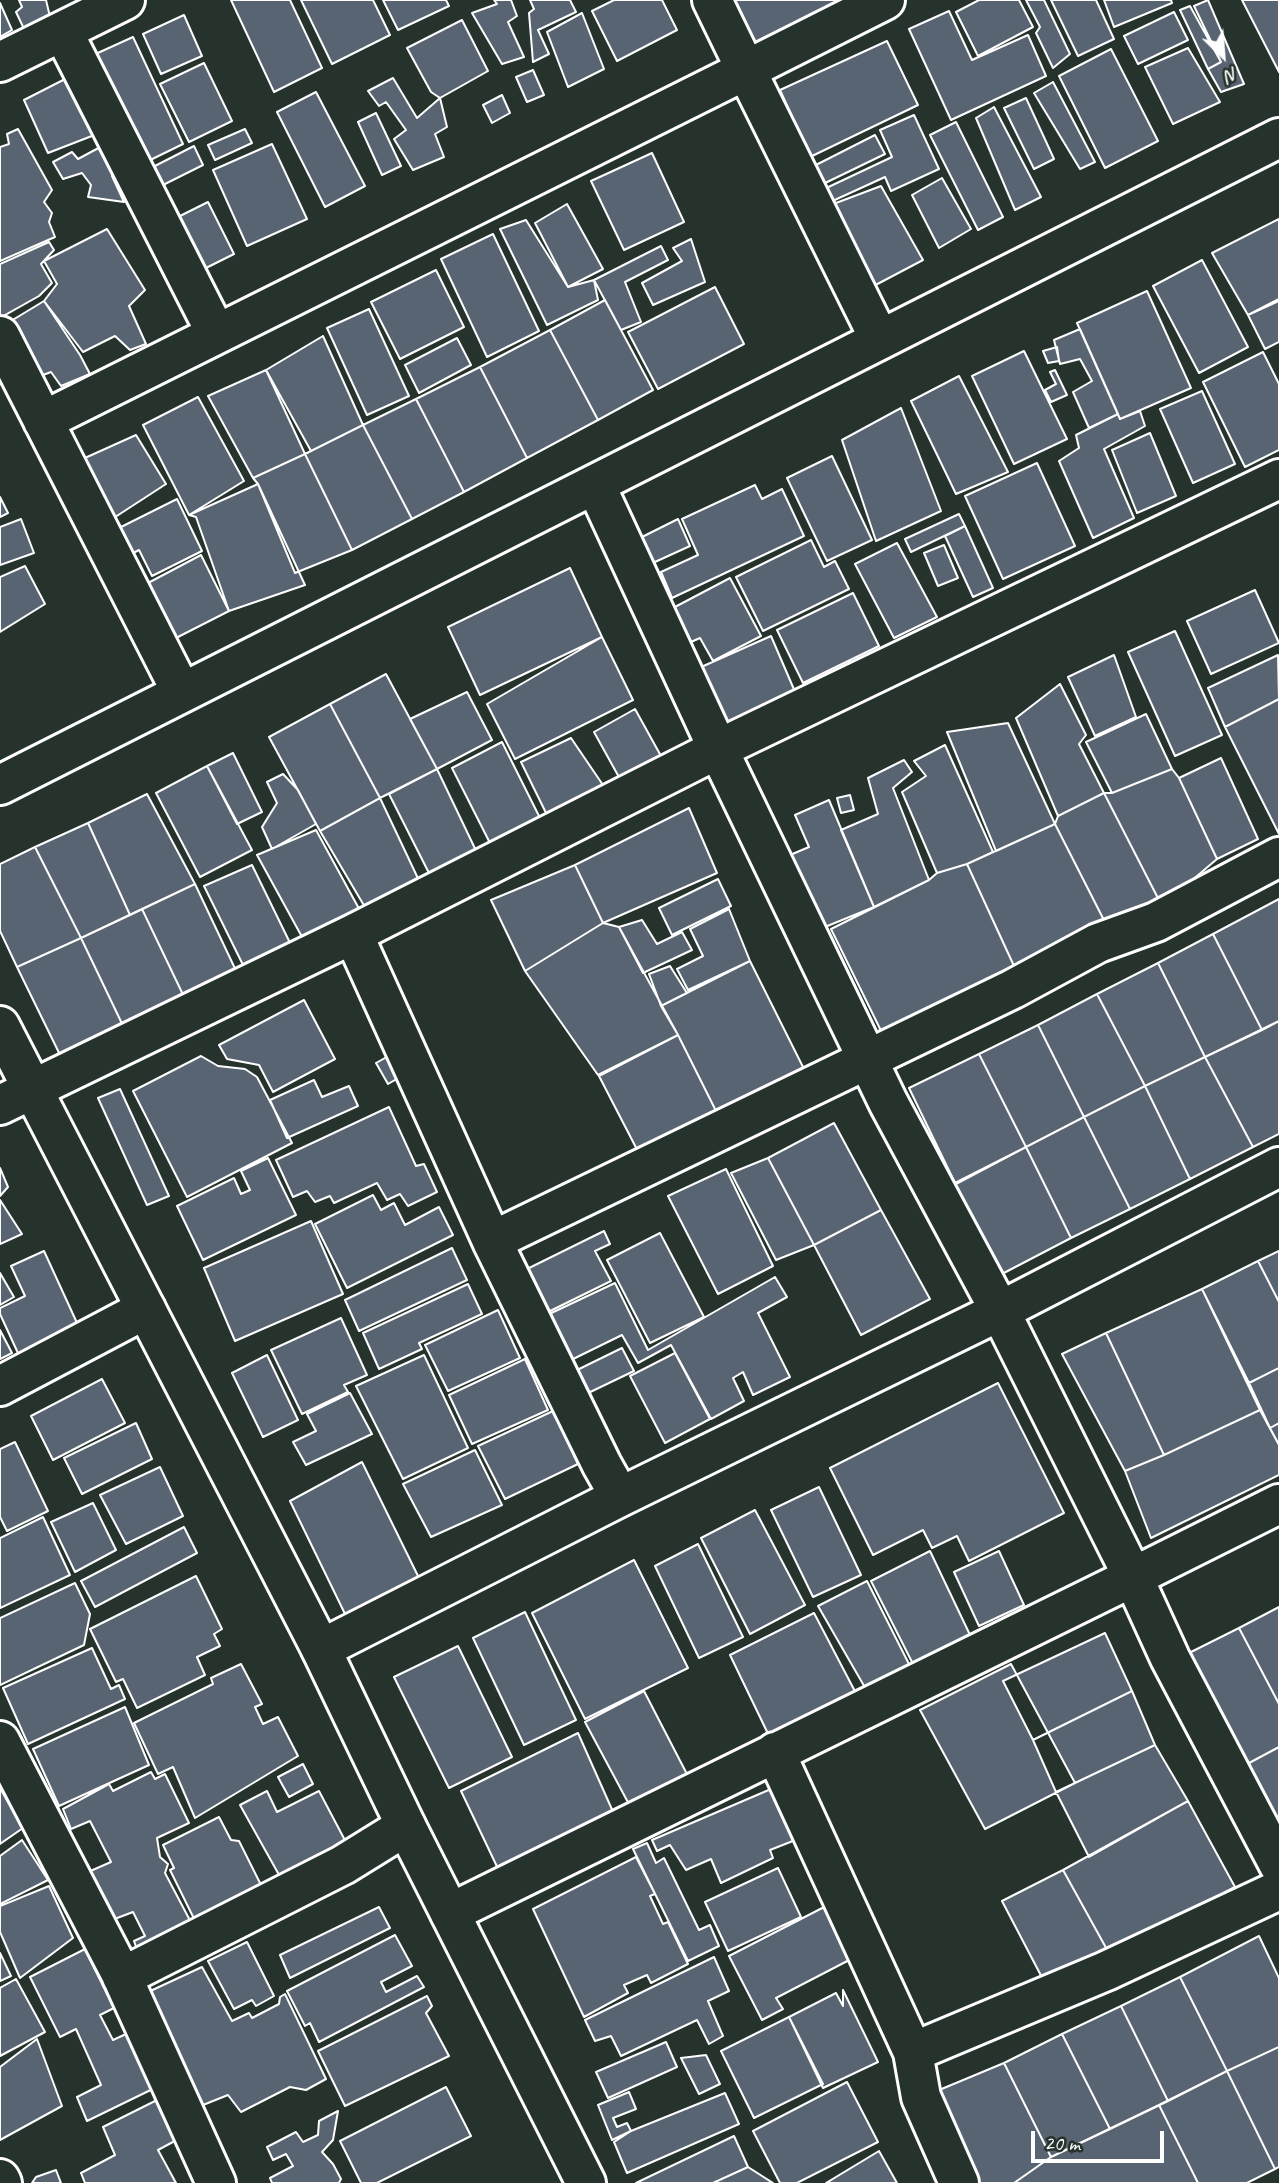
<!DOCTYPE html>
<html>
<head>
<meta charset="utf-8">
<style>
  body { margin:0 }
  #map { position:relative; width:1279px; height:2183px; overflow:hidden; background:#26332d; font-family:Caveat,sans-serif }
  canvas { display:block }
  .north { position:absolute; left:1188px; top:21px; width:70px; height:70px; -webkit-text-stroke:5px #26332d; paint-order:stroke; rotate:155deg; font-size:19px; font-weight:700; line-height:28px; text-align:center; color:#fff }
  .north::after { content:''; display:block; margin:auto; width:24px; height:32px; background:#fff; clip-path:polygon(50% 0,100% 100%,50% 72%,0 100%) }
  .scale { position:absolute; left:1031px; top:2131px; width:133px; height:32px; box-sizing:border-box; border:4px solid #fff; border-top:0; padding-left:9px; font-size:21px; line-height:24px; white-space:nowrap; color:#fff; -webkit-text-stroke:5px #26332d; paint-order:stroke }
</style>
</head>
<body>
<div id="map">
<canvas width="1279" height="2183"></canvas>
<div class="north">N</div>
<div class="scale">20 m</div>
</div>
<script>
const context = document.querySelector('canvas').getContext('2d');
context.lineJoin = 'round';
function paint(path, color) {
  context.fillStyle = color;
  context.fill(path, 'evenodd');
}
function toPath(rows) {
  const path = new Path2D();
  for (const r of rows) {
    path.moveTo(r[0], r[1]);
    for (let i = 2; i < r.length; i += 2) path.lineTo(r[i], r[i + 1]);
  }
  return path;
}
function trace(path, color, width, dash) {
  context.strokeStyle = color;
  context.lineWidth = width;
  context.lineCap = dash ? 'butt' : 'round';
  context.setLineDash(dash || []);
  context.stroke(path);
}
const building = toPath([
  [19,0,46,0,51,21,26,33,16,12,22,7,19,0],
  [231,0,290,0,322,68,274,92,231,0],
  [301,0,373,0,390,35,332,64,301,0],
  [383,0,446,0,449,6,398,30,383,0],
  [494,0,511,0,517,16,508,22,524,57,502,64,472,13,497,4,494,0],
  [530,0,570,0,576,12,538,30,549,54,533,62,529,13,534,9,530,0],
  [614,0,662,0,677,30,617,61,592,11,614,0],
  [729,0,838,0,845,13,752,52,729,0],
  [979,0,1019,0,1033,27,978,56,956,12,979,0],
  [1026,0,1044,0,1070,54,1053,68,1036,33,1040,27,1026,0],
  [1051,0,1096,0,1114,39,1078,56,1051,0],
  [1104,0,1171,0,1172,3,1114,27,1104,0],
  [1208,0,1244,84,1221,92,1208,69,1221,62,1194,6,1208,0],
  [1242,0,1279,0,1279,72,1242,0],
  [0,3,12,30,0,37,0,3],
  [1190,6,1221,62,1208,69,1180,10,1190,6],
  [949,11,972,60,1028,35,1046,76,951,120,909,29,949,11],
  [1174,12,1188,40,1138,64,1124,36,1174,12],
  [582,13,604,69,568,87,547,32,582,13],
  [184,15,202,56,161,74,143,34,184,15],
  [462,20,488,71,440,98,431,92,407,48,462,20],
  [133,37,183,144,140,165,89,57,133,37],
  [887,41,918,105,810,157,780,90,887,41],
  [1188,48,1220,102,1173,124,1145,67,1188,48],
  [1111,49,1158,141,1105,168,1059,76,1111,49],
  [204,63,232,121,189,142,160,84,204,63],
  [533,70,544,95,527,102,516,77,533,70],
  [69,77,97,134,48,153,24,100,69,77],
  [393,78,417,118,440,98,447,127,435,134,444,157,413,170,394,139,406,130,386,102,379,106,368,91,393,78],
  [1053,82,1095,162,1080,169,1034,93,1053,82],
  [316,92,365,186,325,207,277,112,316,92],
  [502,95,510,113,492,123,483,105,502,95],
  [1026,98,1054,159,1034,169,1004,108,1026,98],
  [994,107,1041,197,1015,210,976,118,994,107],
  [376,113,401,166,382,175,358,122,376,113],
  [914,115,939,169,891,191,885,177,826,204,820,191,892,157,880,130,914,115],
  [956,122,1003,217,978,230,930,135,956,122],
  [18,129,52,190,44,202,52,213,49,222,55,237,0,261,0,147,9,144,7,134,18,129],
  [245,129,252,143,215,160,208,145,245,129],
  [875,135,885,154,819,186,810,168,875,135],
  [272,144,307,219,247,246,213,170,272,144],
  [104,145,120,171,112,176,124,202,88,197,91,185,82,173,63,179,53,162,72,152,78,159,104,145],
  [194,146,203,165,161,186,151,168,194,146],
  [652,153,684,222,624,250,591,181,652,153],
  [942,178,971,229,939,248,912,195,942,178],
  [881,186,923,260,868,289,828,206,881,186],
  [208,202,234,254,194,274,168,222,208,202],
  [567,204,603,269,568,287,535,223,567,204],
  [1279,219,1279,299,1248,315,1212,253,1279,219],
  [526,220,568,287,594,280,598,300,547,325,500,229,526,220],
  [107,229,145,290,129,306,146,344,130,350,115,336,83,352,44,301,57,284,44,261,107,229],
  [493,234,539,331,487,357,441,259,493,234],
  [691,239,705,282,653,305,642,283,682,261,673,248,691,239],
  [49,242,54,250,41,264,52,283,39,296,0,318,0,264,49,242],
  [661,246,668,260,625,282,641,322,621,330,594,280,661,246],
  [1202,260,1248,347,1199,373,1153,286,1202,260],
  [436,270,464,327,400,359,371,302,436,270],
  [715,287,744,344,658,389,628,332,715,287],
  [1147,291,1191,388,1120,419,1077,323,1147,291],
  [605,300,653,390,598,420,550,330,605,300],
  [44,301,80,355,90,374,61,386,51,372,35,378,1,327,44,301],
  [1279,301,1279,342,1265,349,1248,315,1279,301],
  [369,309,409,396,367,415,327,328,369,309],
  [1080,329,1118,414,1089,428,1073,392,1092,381,1080,359,1060,364,1054,340,1080,329],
  [550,330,598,420,527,458,480,367,550,330],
  [323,336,363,425,311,451,266,370,323,336],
  [457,338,471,365,419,393,405,365,457,338],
  [1057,347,1059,361,1048,363,1043,351,1057,347],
  [1024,351,1067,439,1014,464,972,376,1024,351],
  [1263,352,1279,384,1279,450,1245,467,1203,382,1263,352],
  [480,367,527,458,464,492,416,399,480,367],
  [266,370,305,454,253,478,208,396,266,370],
  [1055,370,1067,395,1051,402,1045,390,1056,384,1050,372,1055,370],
  [959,376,1008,472,956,494,911,401,959,376],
  [1202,391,1235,464,1193,483,1160,409,1202,391],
  [198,397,244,481,189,515,143,425,198,397],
  [416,399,464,492,412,519,363,425,416,399],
  [901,408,941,511,876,541,842,440,901,408],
  [1140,411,1145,426,1104,449,1134,518,1093,538,1059,461,1079,448,1076,435,1118,414,1120,419,1140,411],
  [363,425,412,519,352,550,305,454,363,425],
  [1150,433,1176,496,1137,513,1112,450,1150,433],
  [136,435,166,484,106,523,76,462,136,435],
  [305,454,352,550,295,573,258,484,253,478,305,454],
  [832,456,872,540,827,561,787,478,832,456],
  [1037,463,1075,546,1003,579,965,496,1037,463],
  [258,484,305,585,229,611,196,517,189,515,258,484],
  [755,485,762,499,782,489,804,536,672,598,661,572,698,555,682,519,755,485],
  [0,497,8,513,0,517,0,497],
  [177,499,202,551,152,576,139,550,102,569,89,543,177,499],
  [959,514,965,526,911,552,905,539,959,514],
  [21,519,34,553,0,565,0,527,21,519],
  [678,519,690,546,644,567,632,542,678,519],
  [965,526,993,588,973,597,945,536,965,526],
  [811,540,824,567,835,561,849,589,763,631,736,577,811,540],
  [897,543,937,617,894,638,855,564,897,543],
  [944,545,958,578,938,586,924,553,944,545],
  [201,555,229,611,176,638,148,583,201,555],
  [25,566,45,604,0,632,0,577,25,566],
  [570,568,602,637,480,695,448,627,570,568],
  [730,578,761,636,713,661,700,638,691,642,673,608,730,578],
  [1255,590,1279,643,1211,674,1187,621,1255,590],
  [853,593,879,646,803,683,777,630,853,593],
  [1175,631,1222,735,1175,756,1128,652,1175,631],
  [771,636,796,694,728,724,699,668,771,636],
  [602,637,633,700,515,759,487,704,602,637],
  [1114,655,1136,717,1095,736,1068,677,1114,655],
  [1278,655,1279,699,1225,727,1208,688,1278,655],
  [386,674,437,769,380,798,330,704,386,674],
  [1060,684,1086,735,1079,744,1104,793,1058,816,1016,718,1060,684],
  [467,692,492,740,437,769,410,719,467,692],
  [1279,699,1279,834,1225,727,1279,699],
  [330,704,380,798,320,831,269,737,330,704],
  [635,709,661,756,620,779,594,732,635,709],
  [1146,714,1172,769,1112,793,1086,742,1146,714],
  [1008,723,1055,824,996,851,947,732,1008,723],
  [571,738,605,788,548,817,521,762,571,738],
  [502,742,544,826,494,851,452,768,502,742],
  [945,745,993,852,967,864,937,873,902,792,926,776,914,761,945,745],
  [233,753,262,812,237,824,207,766,233,753],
  [1221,758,1258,839,1217,859,1179,778,1221,758],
  [904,760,912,772,893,788,929,880,874,907,841,830,878,814,868,778,904,760],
  [207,766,252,850,200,877,156,793,207,766],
  [437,769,480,859,434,883,389,794,437,769],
  [1172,769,1179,778,1217,859,1162,906,1104,793,1112,793,1172,769],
  [283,774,298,790,316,824,272,849,262,827,277,803,267,782,283,774],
  [1104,793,1162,906,1110,932,1055,824,1058,816,1104,793],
  [147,794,195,884,130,915,88,823,147,794],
  [850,795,854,810,841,813,837,798,850,795],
  [380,798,423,889,369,914,320,831,380,798],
  [829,800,874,907,820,929,783,858,809,847,795,815,829,800],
  [689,808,717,873,603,923,575,865,689,808],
  [88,823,130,915,81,938,35,847,88,823],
  [1055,824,1110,932,1020,979,967,864,1055,824],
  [316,830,363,916,307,946,257,855,316,830],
  [35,847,81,938,17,967,0,931,0,864,35,847],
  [967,864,1020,979,888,1045,831,929,929,880,937,873,967,864],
  [252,865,293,949,246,971,204,886,252,865],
  [575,865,603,923,525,971,491,900,575,865],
  [718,879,731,906,672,935,659,908,718,879],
  [195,884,239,977,187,1003,142,909,195,884],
  [1279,899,1279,1021,1262,1030,1213,934,1279,899],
  [142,909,187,1003,126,1032,81,938,142,909],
  [729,909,750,961,688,990,677,969,703,956,690,929,729,909],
  [642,920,657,944,682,932,692,950,643,973,619,927,642,920],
  [603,923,619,927,678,1035,598,1075,525,971,603,923],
  [1213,934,1262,1030,1205,1057,1158,963,1213,934],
  [81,938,126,1032,64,1063,17,967,81,938],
  [750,961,810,1081,724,1127,678,1035,661,1006,750,961],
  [1158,963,1205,1057,1145,1086,1097,994,1158,963],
  [670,966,687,993,661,1006,649,974,670,966],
  [1097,994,1145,1086,1084,1117,1038,1025,1097,994],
  [304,1000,335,1059,273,1092,259,1065,227,1059,219,1045,304,1000],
  [1279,1021,1279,1134,1253,1147,1205,1057,1279,1021],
  [1038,1025,1084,1117,1026,1147,979,1054,1038,1025],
  [678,1035,724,1127,645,1165,599,1076,678,1035],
  [412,1043,423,1064,388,1084,376,1063,412,1043],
  [979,1054,1026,1147,955,1183,909,1088,979,1054],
  [201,1056,218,1066,245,1069,257,1077,292,1143,187,1197,133,1091,201,1056],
  [1205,1057,1253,1147,1190,1179,1145,1086,1205,1057],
  [314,1080,322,1097,349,1086,358,1106,287,1138,270,1100,314,1080],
  [1145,1086,1190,1179,1130,1209,1084,1117,1145,1086],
  [120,1089,169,1196,147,1205,98,1098,120,1089],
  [389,1107,416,1166,424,1164,437,1192,408,1206,400,1194,387,1200,377,1183,334,1203,330,1196,315,1202,307,1191,293,1197,276,1160,389,1107],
  [1084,1117,1130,1209,1071,1238,1026,1147,1084,1117],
  [834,1123,881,1210,814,1245,768,1158,834,1123],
  [1026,1147,1071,1238,1000,1275,954,1185,1026,1147],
  [268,1158,296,1215,203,1260,177,1206,234,1178,241,1194,250,1190,241,1171,268,1158],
  [768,1158,814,1245,776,1260,731,1173,768,1158],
  [0,1168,8,1187,0,1196,0,1168],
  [726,1169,773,1266,718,1294,668,1196,726,1169],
  [373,1195,381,1210,394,1203,405,1225,439,1207,453,1235,347,1288,315,1224,373,1195],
  [0,1200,22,1234,0,1244,0,1200],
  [881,1210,930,1299,861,1335,814,1245,881,1210],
  [311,1221,343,1294,235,1341,204,1268,311,1221],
  [604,1231,610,1244,595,1251,611,1281,544,1314,523,1271,604,1231],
  [660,1233,704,1317,650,1343,607,1260,660,1233],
  [452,1248,467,1280,359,1331,345,1300,452,1248],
  [44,1251,83,1336,23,1364,0,1314,0,1308,25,1296,11,1266,44,1251],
  [1279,1251,1279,1302,1258,1261,1279,1251],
  [1258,1261,1279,1302,1279,1368,1249,1383,1202,1289,1258,1261],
  [0,1273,14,1297,0,1305,0,1273],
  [775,1277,787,1297,758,1313,790,1377,753,1395,743,1372,733,1378,744,1401,711,1419,671,1345,638,1363,622,1335,567,1362,545,1316,615,1283,648,1350,775,1277],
  [468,1284,482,1314,419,1343,422,1349,379,1369,363,1333,468,1284],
  [1202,1289,1260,1410,1164,1455,1106,1333,1202,1289],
  [498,1310,520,1358,448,1391,425,1345,498,1310],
  [341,1318,367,1375,344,1385,348,1392,302,1414,271,1350,341,1318],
  [0,1330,12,1353,0,1359,0,1330],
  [1106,1333,1164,1455,1125,1471,1062,1354,1106,1333],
  [622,1348,634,1371,584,1395,573,1372,622,1348],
  [675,1353,710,1419,665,1443,630,1376,675,1353],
  [267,1355,298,1420,263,1437,232,1373,267,1355],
  [424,1355,468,1448,403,1479,356,1386,424,1355],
  [525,1359,548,1410,472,1444,449,1395,525,1359],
  [1279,1368,1279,1423,1270,1428,1249,1383,1279,1368],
  [102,1379,125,1423,53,1460,31,1416,102,1379],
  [998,1383,1064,1513,969,1561,957,1536,932,1548,923,1530,873,1555,830,1468,998,1383],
  [350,1393,372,1434,306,1465,293,1442,316,1431,307,1414,350,1393],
  [1260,1410,1279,1445,1279,1475,1151,1538,1125,1471,1164,1455,1260,1410],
  [553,1411,578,1464,505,1499,478,1446,553,1411],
  [136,1423,152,1459,82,1494,64,1458,136,1423],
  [1279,1423,1279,1445,1270,1428,1279,1423],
  [15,1442,48,1511,7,1531,0,1517,0,1449,15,1442],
  [475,1450,502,1505,431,1537,403,1484,475,1450],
  [362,1462,419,1578,346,1616,290,1501,362,1462],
  [160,1467,183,1516,126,1544,100,1495,160,1467],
  [819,1487,861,1575,813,1597,771,1510,819,1487],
  [93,1503,116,1550,75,1572,51,1522,93,1503],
  [755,1510,805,1605,750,1634,701,1538,755,1510],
  [43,1517,70,1575,0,1608,0,1538,43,1517],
  [184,1527,197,1553,95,1607,81,1581,184,1527],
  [698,1544,743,1637,699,1658,655,1566,698,1544],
  [930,1551,971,1637,913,1664,871,1581,930,1551],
  [999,1551,1024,1605,979,1626,954,1572,999,1551],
  [634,1560,688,1668,585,1719,532,1613,634,1560],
  [196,1576,222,1629,214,1634,220,1646,197,1657,205,1675,137,1708,123,1679,116,1682,90,1629,196,1576],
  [867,1581,912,1670,867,1691,818,1606,867,1581],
  [75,1583,90,1614,84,1645,0,1685,0,1618,75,1583],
  [1279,1607,1279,1704,1239,1628,1279,1607],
  [525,1612,576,1720,524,1745,473,1638,525,1612],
  [814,1613,859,1699,772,1742,730,1655,814,1613],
  [1239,1628,1279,1704,1279,1747,1236,1770,1179,1658,1239,1628],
  [1105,1633,1132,1691,1033,1740,1003,1681,1105,1633],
  [458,1646,512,1757,449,1788,394,1677,458,1646],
  [92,1648,111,1689,119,1685,125,1699,28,1744,3,1688,92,1648],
  [241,1664,262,1704,255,1707,263,1724,278,1717,298,1756,195,1818,173,1767,158,1774,134,1723,213,1684,211,1678,241,1664],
  [1011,1664,1075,1783,985,1829,920,1710,1011,1664],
  [644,1691,689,1778,631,1808,585,1722,644,1691],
  [1132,1691,1155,1745,1056,1792,1033,1740,1132,1691],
  [125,1707,149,1765,59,1806,33,1749,125,1707],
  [578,1733,618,1823,501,1875,461,1791,578,1733],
  [1155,1745,1188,1801,1089,1857,1056,1792,1155,1745],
  [1279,1747,1279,1847,1236,1770,1279,1747],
  [303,1764,313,1784,289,1797,278,1777,303,1764],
  [151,1772,155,1779,165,1774,189,1823,157,1838,160,1857,168,1864,165,1873,194,1928,139,1955,134,1941,145,1936,133,1912,104,1923,79,1876,111,1862,90,1821,71,1829,63,1809,109,1784,113,1791,151,1772],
  [778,1786,803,1837,770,1850,773,1858,721,1883,711,1859,686,1870,670,1845,657,1851,652,1840,778,1786],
  [0,1788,23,1828,0,1844,0,1788],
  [267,1791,277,1812,319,1791,348,1846,283,1882,240,1805,267,1791],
  [1188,1801,1235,1887,1110,1955,1063,1870,1188,1801],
  [219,1817,231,1840,239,1841,272,1907,205,1941,170,1870,174,1868,163,1845,219,1817],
  [22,1840,48,1880,0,1904,0,1856,22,1840],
  [647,1843,656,1863,664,1858,699,1930,710,1925,719,1946,688,1961,633,1849,647,1843],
  [636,1857,655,1894,650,1896,663,1924,668,1922,688,1964,651,1983,647,1975,624,1985,628,1993,584,2017,533,1909,636,1857],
  [778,1868,801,1917,728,1951,705,1902,778,1868],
  [1063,1870,1110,1955,1048,1989,1002,1901,1063,1870],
  [49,1886,73,1938,20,1978,0,1932,0,1906,49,1886],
  [830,1904,857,1956,776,1998,783,2009,762,2020,729,1956,830,1904],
  [379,1907,390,1928,290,1978,280,1955,379,1907],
  [395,1935,412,1966,381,1982,386,1992,417,1976,424,1987,319,2042,310,2023,305,2026,287,1991,395,1935],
  [1259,1936,1279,1978,1279,2047,1227,2071,1180,1977,1259,1936],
  [247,1942,274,1996,256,2006,252,2000,234,2009,208,1961,247,1942],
  [85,1949,114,2008,100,2015,113,2040,137,2029,165,2083,87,2121,77,2097,101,2085,76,2029,60,2037,30,1977,85,1949],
  [0,1953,11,1976,0,1981,0,1953],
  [714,1957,729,1991,708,2001,723,2036,709,2044,697,2020,621,2056,611,2036,595,2041,585,2020,714,1957],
  [202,1967,232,2021,249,2013,252,2018,279,2004,280,1997,285,1994,326,2079,306,2090,290,2087,241,2112,228,2095,203,2105,146,1993,202,1967],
  [1180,1977,1227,2071,1168,2101,1121,2006,1180,1977],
  [16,1979,45,2032,0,2056,0,1988,16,1979],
  [843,1990,878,2062,823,2088,789,2017,836,1993,843,2006,843,1990],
  [427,1996,432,2006,426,2013,449,2056,345,2106,318,2051,427,1996],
  [1121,2006,1168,2101,1110,2129,1062,2034,1121,2006],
  [789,2017,823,2084,754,2118,721,2051,789,2017],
  [1062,2034,1110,2129,1051,2157,1004,2063,1062,2034],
  [37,2039,62,2106,0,2140,0,2067,37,2039],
  [666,2042,677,2067,608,2098,596,2072,666,2042],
  [1279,2047,1279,2167,1275,2169,1227,2071,1279,2047],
  [706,2055,720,2084,699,2094,681,2058,706,2055],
  [1004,2063,1051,2157,1014,2183,973,2183,932,2093,1004,2063],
  [1227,2071,1275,2169,1247,2183,1198,2183,1159,2105,1227,2071],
  [847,2082,878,2142,797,2183,780,2183,753,2131,847,2082],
  [446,2087,471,2136,377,2183,361,2183,340,2141,446,2087],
  [629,2092,636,2109,613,2118,617,2127,627,2123,631,2131,612,2140,598,2105,629,2092],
  [725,2093,739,2124,627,2173,614,2142,631,2131,725,2093],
  [163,2097,184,2136,158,2150,176,2183,85,2183,81,2173,115,2155,103,2127,163,2097],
  [1159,2105,1198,2183,1014,2183,1051,2157,1159,2105],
  [338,2111,333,2140,322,2152,333,2164,341,2179,339,2183,272,2183,270,2178,293,2166,286,2154,273,2160,267,2147,296,2132,303,2142,318,2135,319,2121,338,2111],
  [734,2136,748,2167,713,2183,636,2183,734,2136],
  [879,2151,897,2183,826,2183,879,2151],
  [748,2167,773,2183,713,2183,748,2167],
  [56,2170,61,2183,32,2183,36,2177,56,2170]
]);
paint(building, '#596472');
trace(building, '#fff', 2);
const minor = toPath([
  [712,0,746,70,885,0],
  [63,32,216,333],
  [0,62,125,0],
  [0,336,182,693],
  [43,421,746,70,880,340],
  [595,484,718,749,888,1102,1000,1311,1133,1577,1279,1504],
  [0,785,1279,138],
  [353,934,492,1241,602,1465,620,1497],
  [0,1105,353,934,718,749,1279,479],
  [492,1241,1013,989,1098,943,1156,922,1279,857],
  [0,1386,146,1309],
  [321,1649,620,1497,1000,1311,1279,1167],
  [0,1741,120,1972,216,2183],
  [775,1752,913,2052,921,2097,959,2183],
  [450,1913,1133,1577,1170,1658,1279,1865],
  [122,1977,343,1865,406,1826],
  [913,2052,1106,1971,1279,1890],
  [0,2179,2,2183]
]);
const tertiary = toPath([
  [0,1026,321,1649,406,1826,586,2183]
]);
trace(minor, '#fff', 44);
trace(tertiary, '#fff', 44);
trace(minor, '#26332d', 38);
trace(tertiary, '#26332d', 38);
</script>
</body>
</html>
